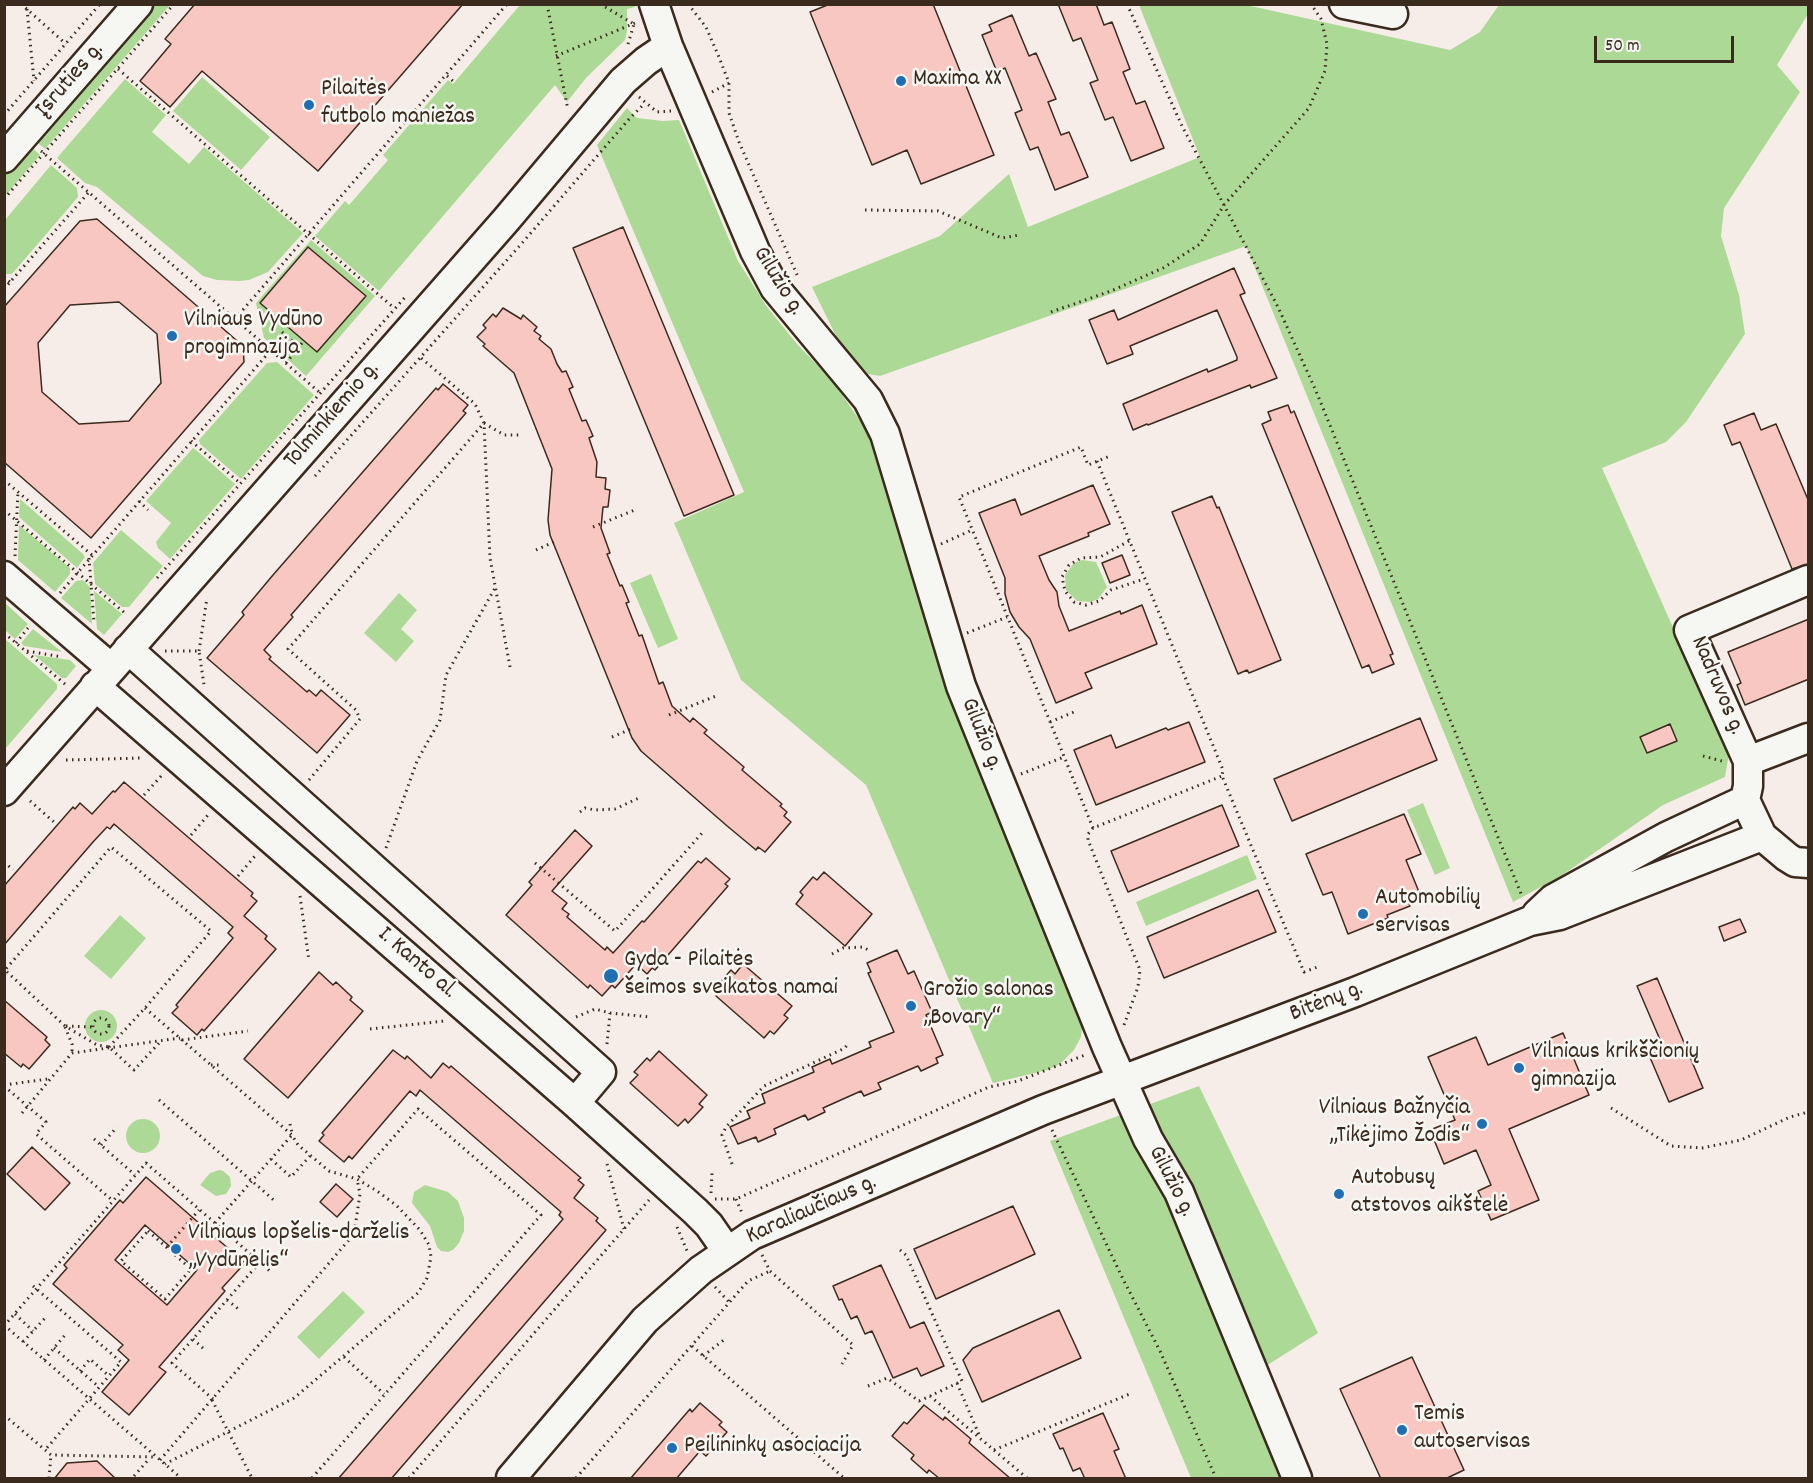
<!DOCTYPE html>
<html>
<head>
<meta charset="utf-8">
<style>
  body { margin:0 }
  #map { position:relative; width:1813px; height:1483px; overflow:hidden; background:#f6ede8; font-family:Dekko,sans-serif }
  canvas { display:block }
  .frame { position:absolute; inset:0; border:6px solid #3b2a1e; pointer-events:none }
  .scale { position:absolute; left:1594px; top:36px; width:140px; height:27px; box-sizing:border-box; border:3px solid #3b2a1e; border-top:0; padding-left:8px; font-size:18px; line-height:21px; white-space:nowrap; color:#3b2a1e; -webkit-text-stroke:4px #f6f6f2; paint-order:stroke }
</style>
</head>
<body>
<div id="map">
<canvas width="1813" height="1483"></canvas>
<div class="frame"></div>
<div class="scale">50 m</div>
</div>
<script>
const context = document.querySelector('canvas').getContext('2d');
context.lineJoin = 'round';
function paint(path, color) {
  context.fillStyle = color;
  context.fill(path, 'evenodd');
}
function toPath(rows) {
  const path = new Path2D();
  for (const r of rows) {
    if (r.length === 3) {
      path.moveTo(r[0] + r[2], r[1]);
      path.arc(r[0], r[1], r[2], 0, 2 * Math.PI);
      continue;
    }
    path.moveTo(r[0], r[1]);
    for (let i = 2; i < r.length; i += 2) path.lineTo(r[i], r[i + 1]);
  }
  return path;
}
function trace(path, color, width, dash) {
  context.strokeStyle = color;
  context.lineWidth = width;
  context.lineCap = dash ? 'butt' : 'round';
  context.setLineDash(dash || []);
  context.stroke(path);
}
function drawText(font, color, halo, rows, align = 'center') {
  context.font = font + ' Dekko,sans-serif';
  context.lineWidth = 5;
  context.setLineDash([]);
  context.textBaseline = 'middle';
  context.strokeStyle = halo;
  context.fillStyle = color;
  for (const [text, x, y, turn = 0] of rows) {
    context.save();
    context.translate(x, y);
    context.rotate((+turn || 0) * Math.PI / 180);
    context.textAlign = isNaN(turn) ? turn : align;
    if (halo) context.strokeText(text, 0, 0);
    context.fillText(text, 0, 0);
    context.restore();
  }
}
paint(toPath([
  [148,5,170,5,45,149,32,138],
  [520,5,634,4,635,7,627,9,627,31,625,40,586,78,567,102,555,85,379,291,315,236,345,201,349,205,388,160,383,155,448,80,453,84],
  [1139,5,1246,5,1450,50,1480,32,1499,5,1808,5,1808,14,1777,65,1800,92,1724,208,1721,236,1739,295,1745,334,1686,422,1666,442,1602,468,1729,753,1725,777,1663,805,1561,876,1513,902,1246,246,880,376,868,374,839,342,812,287,940,236,1009,174,1028,227,1200,157],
  [202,77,270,137,241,170,173,111],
  [125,79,166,115,152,132,189,164,204,147,303,233,268,272,249,280,239,281,217,280,203,276,97,187,85,183,57,158],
  [627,108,637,118,663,121,679,120,738,261,767,307,797,344,832,380,867,431,934,652,1083,1019,1081,1037,1074,1050,1060,1064,1047,1070,993,1083,866,785,741,680,674,523,744,492,597,145],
  [27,143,40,155,5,196,5,169],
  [51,165,77,188,78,197,12,274,5,274,5,220],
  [311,240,375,296,306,376,264,338,256,303],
  [277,362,314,395,241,479,200,444,199,440,267,363],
  [193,448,196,450,235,484,170,559,158,548,156,542,171,523,146,501],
  [20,499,83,554,85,557,77,568,19,517],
  [19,525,70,568,70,574,55,592,18,560],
  [121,530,163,566,129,607,122,607,95,584,93,563],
  [1082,560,1096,562,1107,587,1098,599,1091,602,1077,601,1066,590,1065,575,1074,563],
  [651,574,678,639,658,648,630,583],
  [83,580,90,587,92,624,61,598,76,581],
  [94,591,122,614,104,635,97,629],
  [399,593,417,610,401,629,414,641,396,662,364,633],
  [5,603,28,624,15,639,5,630],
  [33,629,62,652,24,646,21,643],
  [5,639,57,684,57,689,5,749],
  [34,655,70,660,76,666,66,678,62,678],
  [1423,803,1450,868,1435,875,1407,810],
  [1247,855,1257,879,1146,926,1136,902],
  [120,915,146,938,111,979,84,956],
  [101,1026,16],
  [1199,1086,1318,1333,1258,1371,1307,1478,1191,1478,1050,1141],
  [143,1136,17],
  [219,1170,223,1171,230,1177,231,1186,226,1194,216,1196,200,1185,210,1173],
  [425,1185,448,1192,458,1201,464,1218,464,1231,459,1243,453,1250,448,1252,441,1251,437,1247,430,1226,412,1203,414,1192],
  [343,1291,365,1312,319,1359,297,1337]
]), '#add997');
const building = toPath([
  [195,4,463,4,318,171,202,71,170,107,140,81,171,44,165,39,195,4],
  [830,4,933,4,994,155,921,184,907,150,872,165,810,12,830,4],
  [1058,4,1096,4,1104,25,1112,22,1130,69,1123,72,1136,104,1145,101,1164,148,1131,161,1113,117,1105,120,1090,83,1098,80,1081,38,1073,41,1058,4],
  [1012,15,1029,56,1036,53,1056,99,1048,102,1061,135,1069,132,1088,177,1055,190,1038,147,1030,150,1015,113,1022,110,1005,68,997,72,982,35,992,31,989,25,1012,15],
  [97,219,243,346,244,362,91,538,4,462,4,307,80,221,97,219],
  [119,302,157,334,161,383,129,421,79,424,42,392,38,343,70,305,119,302],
  [623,227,734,495,684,516,573,248,623,227],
  [308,247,366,296,317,352,260,303,308,247],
  [1234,268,1245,293,1240,295,1277,378,1251,388,1250,385,1148,425,1147,424,1133,430,1123,404,1207,369,1208,372,1237,360,1237,357,1217,310,1130,346,1133,354,1107,364,1089,320,1114,310,1118,320,1234,268],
  [503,308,521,319,523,315,537,327,534,331,541,336,539,339,551,349,557,364,562,372,566,371,573,387,569,389,582,421,586,420,593,436,589,438,597,462,596,477,606,478,605,489,610,490,608,507,603,507,601,528,610,553,607,554,620,586,622,585,629,602,626,603,639,636,642,635,659,684,663,682,672,706,690,722,693,718,707,730,704,733,744,767,742,770,782,804,780,806,787,812,784,816,791,822,765,852,758,847,756,850,726,825,641,751,632,738,550,535,548,520,552,469,514,373,483,346,485,344,477,337,486,328,483,325,493,314,496,317,503,308],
  [443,384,468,405,463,411,466,413,291,615,293,617,264,650,271,657,269,659,307,692,309,690,316,696,321,690,350,715,317,753,207,658,244,615,242,612,273,575,436,388,438,390,443,384],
  [1288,405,1291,413,1294,411,1393,654,1390,655,1394,664,1372,673,1369,665,1362,668,1262,424,1271,420,1268,412,1288,405],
  [1754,413,1761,430,1776,424,1809,502,1809,564,1792,569,1740,442,1732,445,1724,425,1754,413],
  [1093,485,1110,524,1088,533,1089,536,1039,556,1049,580,1057,592,1059,606,1069,631,1120,611,1121,614,1142,605,1157,644,1085,673,1092,688,1056,703,1030,639,1019,627,1010,612,1005,594,1005,578,979,513,1015,499,1021,515,1093,485],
  [1212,496,1217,508,1219,507,1281,660,1249,673,1247,670,1238,674,1172,512,1212,496],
  [1122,555,1130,575,1110,583,1102,563,1122,555],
  [1809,619,1809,679,1745,705,1737,685,1741,683,1728,652,1809,619],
  [1420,718,1437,760,1292,821,1274,779,1420,718],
  [1189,722,1205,762,1096,805,1074,750,1111,735,1116,748,1166,728,1168,730,1189,722],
  [1670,724,1677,741,1647,753,1640,737,1670,724],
  [124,782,253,893,251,896,257,901,244,916,267,936,265,939,276,949,204,1031,202,1029,197,1035,172,1013,178,1007,176,1005,233,938,228,933,233,927,114,824,110,829,107,827,93,842,4,945,4,886,73,807,75,809,80,803,92,814,113,791,115,792,124,782],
  [1222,805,1239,846,1128,892,1111,851,1222,805],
  [1404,814,1421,854,1406,860,1419,892,1406,897,1410,906,1387,915,1388,918,1348,934,1332,892,1323,895,1306,854,1404,814],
  [575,830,592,846,552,891,567,903,562,909,569,914,567,917,605,950,607,947,613,953,642,921,644,922,698,861,701,863,706,858,730,879,725,884,728,886,655,970,652,968,647,974,636,964,615,988,612,985,602,996,590,985,588,988,506,915,532,885,529,882,575,830],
  [824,872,872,914,845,946,796,904,803,895,800,892,813,877,817,880,824,872],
  [1258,890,1276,932,1164,978,1147,937,1258,890],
  [1740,919,1746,932,1724,941,1719,927,1740,919],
  [897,950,908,974,914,971,932,1012,926,1015,943,1055,936,1058,938,1063,921,1071,918,1066,878,1083,881,1089,864,1096,861,1091,823,1108,825,1112,808,1120,805,1115,774,1129,776,1134,758,1142,756,1137,738,1144,730,1127,750,1118,747,1111,765,1103,762,1094,814,1072,812,1067,830,1059,832,1064,871,1047,869,1042,894,1032,868,973,871,972,867,963,897,950],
  [743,964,792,1006,784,1015,788,1018,774,1034,770,1031,764,1038,716,996,722,989,718,985,731,970,735,974,743,964],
  [319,972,333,985,336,982,352,997,350,1000,363,1011,288,1098,244,1059,319,972],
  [1657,978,1703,1088,1669,1102,1649,1055,1664,1049,1637,986,1657,978],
  [4,1000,47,1037,45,1040,50,1045,29,1069,23,1064,21,1067,4,1053,4,1000],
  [1563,1033,1589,1095,1509,1129,1539,1200,1491,1220,1478,1191,1491,1185,1476,1150,1444,1164,1430,1130,1455,1120,1428,1057,1476,1037,1488,1065,1563,1033],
  [393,1050,405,1059,407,1056,431,1078,443,1063,449,1068,451,1066,581,1178,578,1180,584,1185,574,1198,598,1218,596,1221,606,1230,391,1479,338,1479,563,1219,559,1215,561,1212,420,1090,416,1096,410,1091,352,1159,349,1156,344,1162,319,1141,324,1135,322,1133,393,1050],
  [659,1051,707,1095,699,1104,703,1107,688,1123,685,1119,678,1126,630,1083,638,1075,634,1072,647,1058,650,1061,659,1051],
  [32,1147,70,1183,45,1210,7,1174,32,1147],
  [146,1177,245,1263,222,1288,225,1291,159,1367,166,1372,129,1415,102,1392,129,1360,118,1350,123,1345,53,1284,67,1268,64,1265,120,1200,123,1203,146,1177],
  [145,1225,197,1270,167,1305,115,1260,145,1225],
  [336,1184,353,1199,337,1217,320,1202,336,1184],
  [1013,1206,1035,1254,936,1299,914,1249,1013,1206],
  [881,1265,910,1328,924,1322,944,1366,921,1376,917,1368,893,1378,872,1331,865,1334,857,1316,851,1319,842,1299,839,1300,833,1286,881,1265],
  [1059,1310,1081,1358,982,1402,963,1360,973,1348,1059,1310],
  [1412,1357,1464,1470,1445,1479,1381,1479,1340,1389,1412,1357],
  [700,1403,722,1422,719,1425,727,1432,706,1456,700,1451,676,1479,630,1479,690,1409,692,1412,700,1403],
  [924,1405,943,1420,945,1417,971,1439,969,1443,1011,1479,940,1479,929,1470,927,1473,911,1459,914,1455,892,1436,904,1422,907,1424,924,1405],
  [1103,1413,1119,1449,1114,1451,1126,1479,1085,1479,1080,1468,1073,1471,1063,1448,1060,1449,1053,1434,1103,1413],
  [97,1461,116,1479,54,1479,67,1463,97,1461]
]);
paint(building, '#f8c7c1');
trace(building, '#3b2a1e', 1.5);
const minor = toPath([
  [654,4,668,46,755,251,775,288,868,400,885,434,961,686,1107,1047,1148,1139,1179,1192,1297,1478],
  [1344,4,1393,14],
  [4,158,138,4],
  [4,576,111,668],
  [1808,580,1689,630,1748,761,1748,786,1745,800,1762,836,1787,857,1795,862,1808,863],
  [128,649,601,1072,575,1103],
  [95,686,575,1103,695,1211,709,1225,727,1251],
  [1748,761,1808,738],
  [4,791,506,220,623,81,646,61,668,46],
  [1537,914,1553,899,1666,837,1745,800],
  [511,1478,645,1320,701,1270,752,1235,1043,1110,1355,992,1530,921,1560,915,1762,836]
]);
trace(minor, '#3b2a1e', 33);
trace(toPath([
  [21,4,66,44],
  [547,4,568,110],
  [600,4,634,24],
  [688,4,706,27,719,57,729,83,729,113,739,142,798,277],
  [1127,4,1182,126,1278,307,1316,391,1522,896],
  [27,9,34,81],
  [628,44,634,24],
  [556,56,635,23],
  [118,69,394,308],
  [447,76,453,81],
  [712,92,729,83],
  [639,97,657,112,671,111],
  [4,115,100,4],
  [41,151,319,392],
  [4,199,174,4],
  [865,210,938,211,1002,238,1019,235],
  [4,277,10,282],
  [4,289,89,192],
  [1051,312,1111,291,1163,268,1200,244,1224,205,1309,108,1325,71,1327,44,1321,19,1311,4],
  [235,319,507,4],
  [282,332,299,347],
  [286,363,302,343],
  [191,441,240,483],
  [1097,461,1223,770,1222,776,1304,972,1320,966],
  [315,476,523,242,630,118,645,103],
  [4,480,92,555],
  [139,501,148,510],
  [4,510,126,614],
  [593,527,637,509],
  [1129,541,1100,557,1081,558,1069,565,1062,577,1065,591,1074,602,1086,605,1099,601,1111,590,1144,579],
  [941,544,972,530],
  [536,550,556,541],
  [15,556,18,491],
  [89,558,94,622],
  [157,578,407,295],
  [60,593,271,350],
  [4,633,65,684,63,687],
  [967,633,1007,617],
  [16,643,28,628],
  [27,651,62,657],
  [165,651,199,651,204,685],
  [199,651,207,598],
  [510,667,490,558,484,423,504,435,519,435],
  [669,715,716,696],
  [1050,722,1074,712],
  [612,737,631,729],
  [1703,756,1722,761],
  [66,760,142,758],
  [1021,774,1064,757],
  [309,780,360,719,356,710,288,649,484,423,475,404,420,357],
  [144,795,163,774],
  [30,801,54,822],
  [580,812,585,808,595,810,615,809,639,798],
  [1093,828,959,497,1081,447,1088,465,1110,456],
  [191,835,208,815],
  [386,848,417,761,440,720,446,675,495,588],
  [4,862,13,870],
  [535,863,615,931,703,832],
  [238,876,255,856],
  [300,896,309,961],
  [832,954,843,948,863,947,870,951],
  [145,1008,292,1135,298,1145,329,1171,357,1179,377,1191,396,1205,420,1230,429,1245,431,1257,427,1278,418,1293,294,1398,165,1464],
  [576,1017,595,1009,610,1013,650,1017],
  [101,1026,8],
  [1124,1025,1138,987,1140,970,1088,840,1088,834,1093,828,1222,776],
  [66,1026,92,1027],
  [65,1027,72,1044,72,1053],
  [370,1029,445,1021],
  [182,1040,248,1031],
  [607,1044,610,1013],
  [109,1047,145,1008,211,931,111,847,5,970,65,1026,97,1045,109,1047,134,1070,161,1041],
  [211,1065,220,1065],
  [4,1085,48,1079],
  [4,1086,46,1122,36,1134,113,1201],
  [159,1100,276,1202],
  [1611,1108,1671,1146,1702,1148,1741,1140,1790,1117,1808,1112],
  [22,1113,72,1053,180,1038],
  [290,1124,292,1133],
  [1052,1130,1122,1277,1160,1351,1216,1478],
  [94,1139,135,1175],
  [101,1145,117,1127],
  [271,1159,291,1177,310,1156],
  [607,1164,624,1229],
  [732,1164,722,1135,726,1127,764,1086,845,1048,847,1045],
  [711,1193,712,1173],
  [715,1199,736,1199,989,1087,1018,1081,1085,1055],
  [736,1199,742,1213],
  [215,1223,292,1135],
  [677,1227,687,1251],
  [148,1231,191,1269,165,1299,121,1261,148,1231],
  [167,1247,199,1210],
  [900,1250,906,1255,962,1381,930,1396],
  [762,1255,770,1271,853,1345,842,1364],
  [33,1286,121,1362,45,1450],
  [715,1287,729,1302],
  [227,1300,241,1311],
  [15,1314,33,1331],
  [4,1325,181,1478],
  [4,1326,146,1163,270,1271],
  [193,1339,206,1351],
  [23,1342,45,1318],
  [692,1346,844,1478],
  [54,1348,99,1387],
  [703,1356,725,1339],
  [344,1357,384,1394],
  [44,1360,65,1335],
  [80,1371,90,1359,109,1376],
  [957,1383,980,1437],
  [868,1386,887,1378,919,1401,930,1396,1027,1478],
  [213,1399,172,1363,260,1262],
  [212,1400,252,1478],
  [4,1415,51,1455,156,1457],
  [994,1450,1132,1393],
  [160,1460,354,1234,360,1194,357,1179],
  [134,1476,149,1459],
  [49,1478,51,1455],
  [312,1478,541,1215,418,1109,357,1179],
  [409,1478,649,1200],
  [576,1478,748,1281,770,1271]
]), '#3b2a1e', 3, [1.5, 4.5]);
trace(minor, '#f6f6f2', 28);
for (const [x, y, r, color] of [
  [901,81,6,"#1f6fb2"],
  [309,105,6,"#1f6fb2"],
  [172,336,6,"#1f6fb2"],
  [1363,914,6,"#1f6fb2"],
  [611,976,8,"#1f6fb2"],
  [911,1006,6,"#1f6fb2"],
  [1519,1068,6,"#1f6fb2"],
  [1482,1124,6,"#1f6fb2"],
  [1339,1194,6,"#1f6fb2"],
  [176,1249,6,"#1f6fb2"],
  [1402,1430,6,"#1f6fb2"],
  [672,1448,6,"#1f6fb2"]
]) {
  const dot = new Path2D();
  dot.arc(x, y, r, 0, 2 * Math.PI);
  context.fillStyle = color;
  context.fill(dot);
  trace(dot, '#f6f6f2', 2);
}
drawText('24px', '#3b2a1e', '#f6f6f2', [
  ["Įsruties g.",71,81,-49],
  ["Gilužio g.",777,282,58],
  ["Tolminkiemio g.",333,416,-49],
  ["Nadruvos g.",1716,686,67],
  ["Gilužio g.",980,735,68],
  ["I. Kanto al.",416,964,41],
  ["Bitėnų g.",1327,1003,-21],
  ["Gilužio g.",1170,1182,63],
  ["Karaliaučiaus g.",812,1211,-24]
]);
drawText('24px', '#3b2a1e', '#f6f6f2', [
  ["Maxima XX",913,81],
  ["Pilaitės",321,91],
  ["futbolo maniežas",321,119],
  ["Vilniaus Vydūno",184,322],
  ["progimnazija",184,350],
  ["Automobilių",1375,900],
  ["servisas",1375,928],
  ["Gyda - Pilaitės",624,962],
  ["šeimos sveikatos namai",624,990],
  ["Grožio salonas",923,992],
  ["„Bovary“",923,1020],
  ["Vilniaus krikščionių",1531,1054],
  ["gimnazija",1531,1082],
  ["Vilniaus Bažnyčia",1470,1110,"right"],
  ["„Tikėjimo Žodis“",1470,1138,"right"],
  ["Autobusų",1351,1180],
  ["atstovos aikštelė",1351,1208],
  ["Vilniaus lopšelis-darželis",188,1235],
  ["„Vydūnėlis“",188,1263],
  ["Temis",1414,1416],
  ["autoservisas",1414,1444],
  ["Peilininkų asociacija",684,1448]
], 'left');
</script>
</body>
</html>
